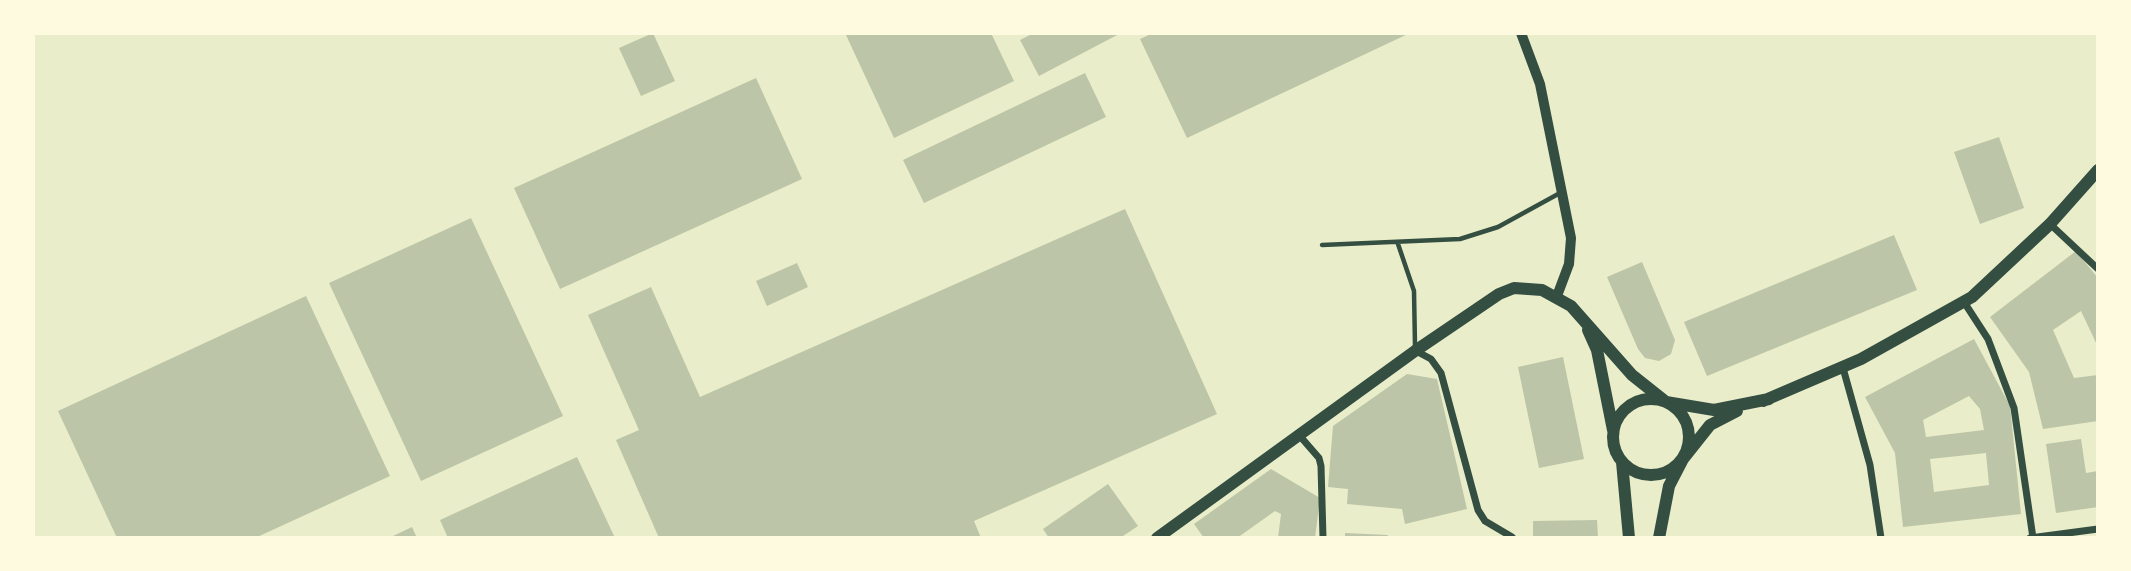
<!DOCTYPE html>
<html>
<head>
<meta charset="utf-8">
<style>
  body { margin:0 }
  #map { position:relative; width:2131px; height:571px; overflow:hidden; background:#e9edc9; font-family:"Noto Sans",sans-serif }
  canvas { display:block }
  .frame { position:absolute; inset:0; border:35px solid #fefae0; pointer-events:none }
</style>
</head>
<body>
<div id="map">
<canvas width="2131" height="571"></canvas>
<div class="frame"></div>
</div>
<script>
const context = document.querySelector('canvas').getContext('2d');
context.lineJoin = 'round';
function paint(path, color) {
  context.fillStyle = color;
  context.fill(path, 'evenodd');
}
function toPath(rows) {
  const path = new Path2D();
  for (const r of rows) {
    if (r.length === 3) {
      path.moveTo(r[0] + r[2], r[1]);
      path.arc(r[0], r[1], r[2], 0, 2 * Math.PI);
      continue;
    }
    path.moveTo(r[0], r[1]);
    for (let i = 2; i < r.length; i += 2) path.lineTo(r[i], r[i + 1]);
  }
  return path;
}
function trace(path, color, width, dash) {
  context.strokeStyle = color;
  context.lineWidth = width;
  context.lineCap = dash ? 'butt' : 'round';
  context.setLineDash(dash || []);
  context.stroke(path);
}
paint(toPath([
  [653,33,675,81,641,96,619,48],
  [850,33,991,33,1014,81,894,138,846,35],
  [1034,33,1121,33,1039,76,1020,40],
  [1153,33,1410,33,1187,138,1140,39],
  [1085,73,1106,117,924,203,903,160],
  [756,78,802,179,560,289,514,188],
  [1999,137,2024,208,1980,224,1954,152],
  [1125,209,1217,414,974,521,981,538,659,538,616,440,639,430,588,315,651,287,700,397],
  [471,218,563,416,421,481,329,283],
  [1894,235,1917,290,1707,376,1684,322],
  [2076,251,2098,278,2098,347,2081,311,2053,330,2074,378,2098,375,2098,421,2043,429,2029,372,1990,317],
  [1642,262,1675,340,1671,354,1659,361,1645,358,1638,349,1607,277],
  [797,263,808,287,767,306,756,281],
  [306,296,390,476,255,538,117,538,58,411],
  [1974,339,2010,406,2021,514,1903,527,1895,453,1865,397],
  [1969,396,1980,409,1984,430,1926,437,1923,420],
  [1986,453,1989,485,1934,492,1930,459],
  [1563,357,1584,459,1539,468,1518,367],
  [1407,374,1437,379,1467,509,1405,524,1402,509,1347,504,1348,489,1328,487,1333,426],
  [2081,439,2086,473,2098,471,2098,507,2056,513,2046,444],
  [577,457,615,538,448,538,440,520],
  [1271,469,1320,498,1315,538,1278,538,1281,514,1275,511,1237,538,1204,538,1194,524],
  [1108,484,1138,526,1120,538,1049,538,1043,529],
  [1597,520,1598,538,1533,538,1533,521],
  [412,527,417,538,389,538],
  [1345,533,1388,535,1387,538,1345,538]
]), '#bcc5a7');
trace(toPath([
  [1398,244,1414,291,1415,346],
  [1322,245,1460,239,1498,227,1560,193]
]), '#344e41', 4.5);
trace(toPath([
  [2050,224,2098,269],
  [1964,302,1988,339,2014,408,2033,538],
  [1416,351,1431,359,1441,373,1478,510,1485,521,1512,537],
  [1843,368,1870,465,1881,538],
  [1299,435,1319,458,1321,466,1323,538],
  [2030,538,2098,529]
]), '#344e41', 7);
trace(toPath([
  [1521,33,1540,84,1571,238,1569,264,1557,296]
]), '#344e41', 10);
trace(toPath([
  [1588,330,1597,350,1613,430],
  [1651,437,38],
  [1763,401,1861,359,1972,297,2050,224,2098,170],
  [1622,462,1629,538],
  [1157,538,1415,351,1499,294,1514,288,1542,290,1571,306,1632,375,1666,402,1714,410,1769,399],
  [1659,538,1669,486,1683,459,1710,425,1737,411]
]), '#344e41', 12);
</script>
</body>
</html>
